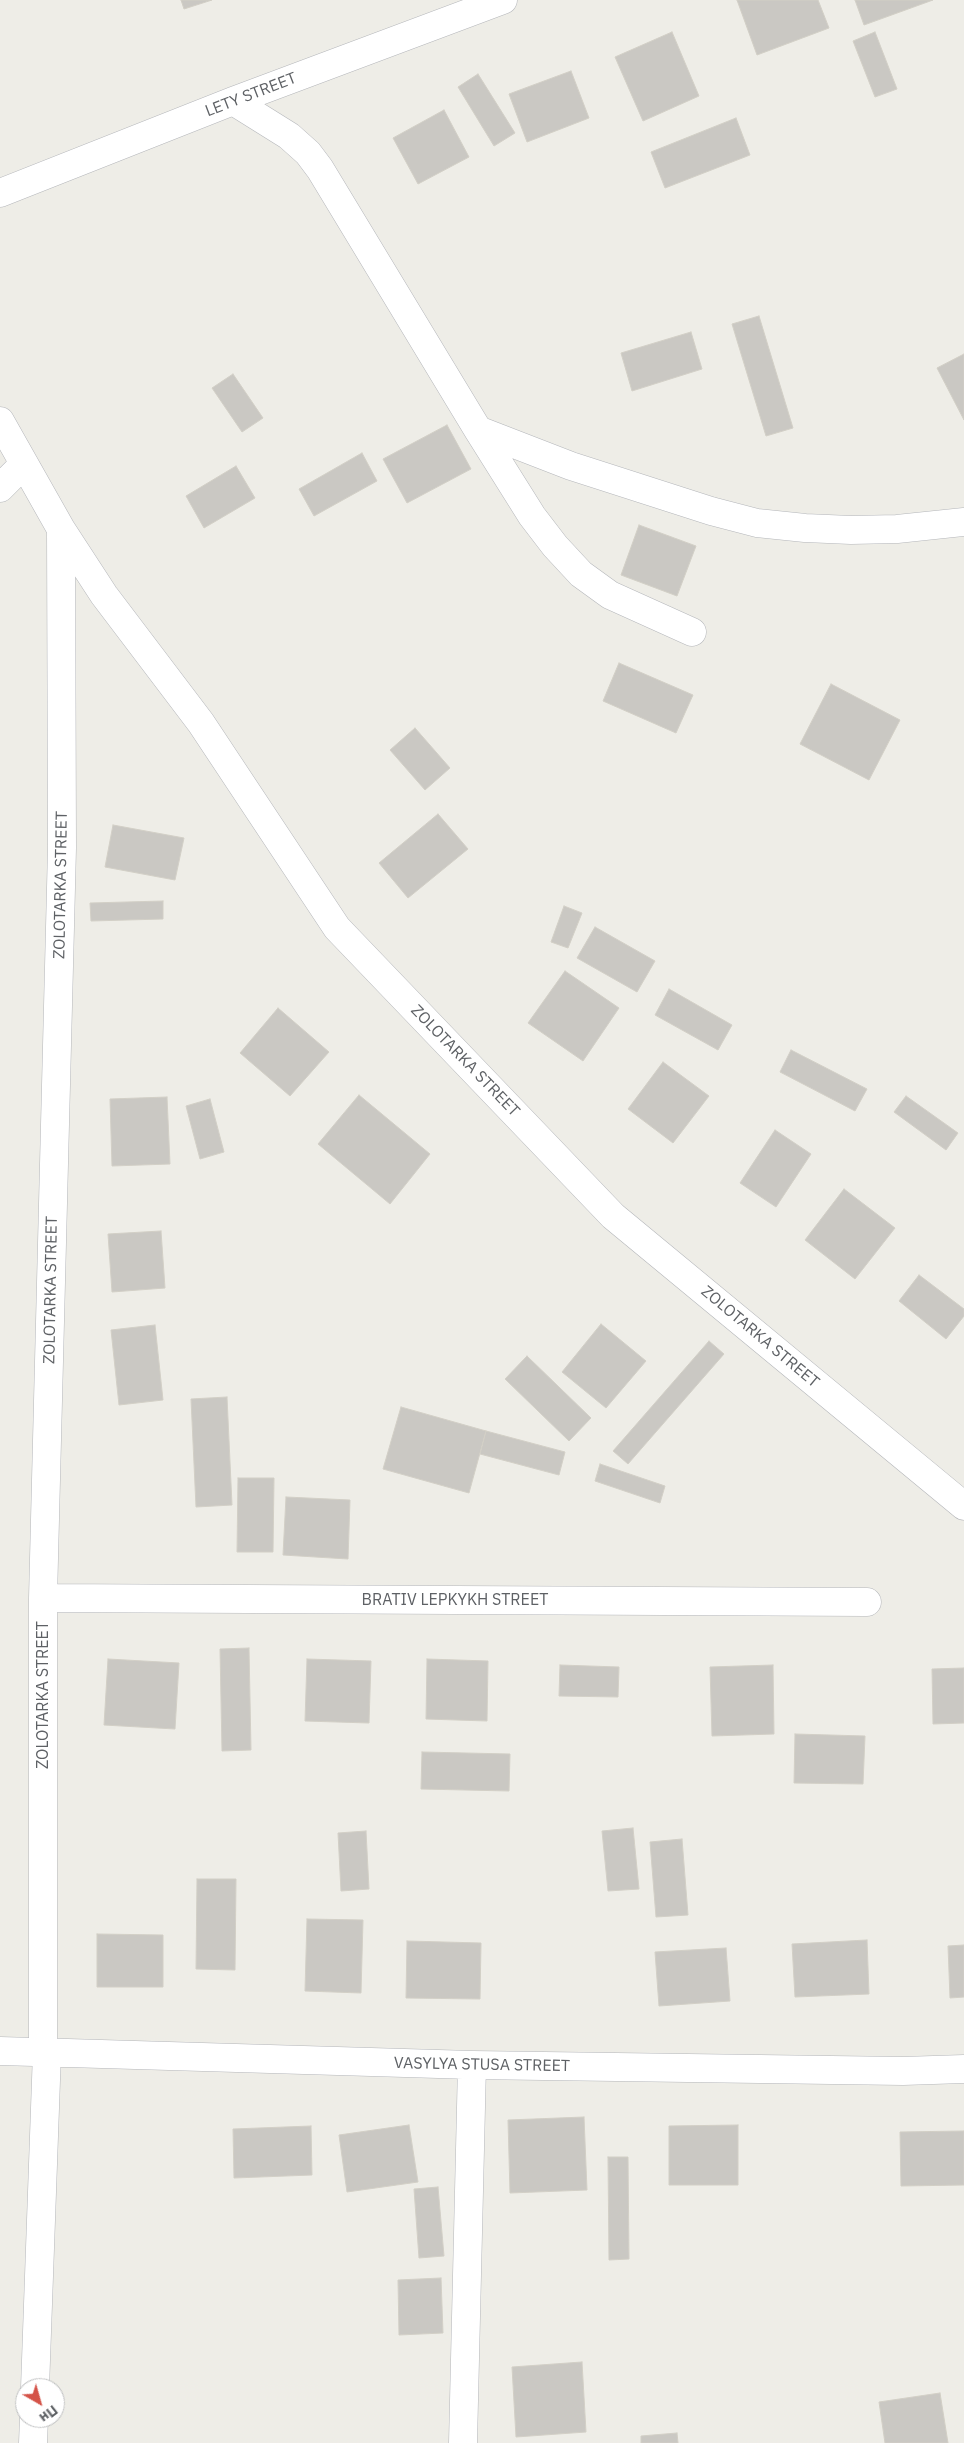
<!DOCTYPE html>
<html>
<head>
<meta charset="utf-8">
<style>
  body { margin:0 }
  #map { position:relative; width:964px; height:2443px; overflow:hidden; background:#eeede7; font-family:"IBM Plex Sans",sans-serif }
  canvas { display:block }
  .north { position:absolute; left:15px; top:2378px; width:50px; height:50px; box-sizing:border-box; background:#fff; border:1px solid #bfc0c1; border-radius:50%; rotate:142deg; font-size:14px; font-weight:700; line-height:20px; text-align:center; color:#5e6165 }
  .north::after { content:''; display:block; margin:auto; width:18px; height:22px; background:#d45348; clip-path:polygon(50% 0,100% 100%,50% 72%,0 100%) }
</style>
</head>
<body>
<div id="map">
<canvas width="964" height="2443"></canvas>
<div class="north">Пн</div>
</div>
<script>
const context = document.querySelector('canvas').getContext('2d');
context.lineJoin = 'round';
function paint(path, color) {
  context.fillStyle = color;
  context.fill(path, 'evenodd');
}
function toPath(rows) {
  const path = new Path2D();
  for (const r of rows) {
    path.moveTo(r[0], r[1]);
    for (let i = 2; i < r.length; i += 2) path.lineTo(r[i], r[i + 1]);
  }
  return path;
}
function trace(path, color, width, dash) {
  context.strokeStyle = color;
  context.lineWidth = width;
  context.lineCap = dash ? 'butt' : 'round';
  context.setLineDash(dash || []);
  context.stroke(path);
}
function drawText(font, color, halo, rows, align = 'center') {
  context.font = font + ' "IBM Plex Sans",sans-serif';
  context.lineWidth = 4;
  context.setLineDash([]);
  context.textBaseline = 'middle';
  context.strokeStyle = halo;
  context.fillStyle = color;
  for (const [text, x, y, turn = 0] of rows) {
    context.save();
    context.translate(x, y);
    context.rotate((+turn || 0) * Math.PI / 180);
    context.textAlign = isNaN(turn) ? turn : align;
    if (halo) context.strokeText(text, 0, 0);
    context.fillText(text, 0, 0);
    context.restore();
  }
}
const building = toPath([
  [181,0,212,0,184,9,181,0],
  [737,0,818,0,829,28,757,55,737,0],
  [855,0,933,0,864,25,855,0],
  [672,32,699,96,643,121,615,57,672,32],
  [875,32,897,89,875,97,853,41,875,32],
  [571,71,589,118,527,142,509,94,571,71],
  [478,74,515,133,494,146,458,87,478,74],
  [444,110,469,157,418,184,393,138,444,110],
  [736,118,750,155,665,188,651,152,736,118],
  [759,316,793,428,766,436,732,324,759,316],
  [691,332,702,369,632,391,621,353,691,332],
  [964,354,964,420,937,368,964,354],
  [233,374,263,418,242,432,212,388,233,374],
  [447,425,471,469,407,503,383,459,447,425],
  [362,453,377,481,314,516,299,489,362,453],
  [236,466,255,498,204,528,186,496,236,466],
  [639,525,696,546,677,596,621,575,639,525],
  [619,663,693,695,676,733,603,701,619,663],
  [831,684,900,720,869,780,800,744,831,684],
  [415,728,450,768,425,790,390,750,415,728],
  [438,814,468,849,408,898,379,863,438,814],
  [113,825,184,838,175,880,105,867,113,825],
  [163,901,163,919,91,921,90,903,163,901],
  [564,906,582,913,568,948,551,942,564,906],
  [595,927,655,961,637,992,577,958,595,927],
  [565,971,619,1008,583,1061,528,1023,565,971],
  [669,989,732,1025,718,1050,655,1015,669,989],
  [278,1008,329,1052,290,1096,240,1053,278,1008],
  [791,1050,867,1089,855,1111,780,1072,791,1050],
  [663,1062,709,1096,673,1143,628,1109,663,1062],
  [359,1095,430,1154,390,1204,318,1144,359,1095],
  [906,1096,958,1133,946,1150,894,1112,906,1096],
  [167,1097,170,1164,112,1166,110,1099,167,1097],
  [210,1099,224,1152,200,1159,186,1106,210,1099],
  [775,1130,811,1154,776,1207,740,1183,775,1130],
  [844,1189,895,1228,855,1279,805,1240,844,1189],
  [161,1231,165,1288,112,1292,108,1234,161,1231],
  [919,1275,964,1309,964,1316,946,1339,899,1301,919,1275],
  [601,1324,646,1361,606,1408,562,1372,601,1324],
  [155,1325,163,1400,119,1405,111,1330,155,1325],
  [709,1341,724,1354,628,1464,613,1451,709,1341],
  [527,1356,591,1418,569,1441,505,1379,527,1356],
  [227,1397,232,1505,196,1507,191,1399,227,1397],
  [401,1407,486,1431,469,1493,383,1469,401,1407],
  [486,1431,565,1452,559,1475,480,1454,486,1431],
  [600,1464,665,1486,660,1503,595,1481,600,1464],
  [238,1478,274,1478,273,1552,237,1552,238,1478],
  [286,1497,350,1500,348,1559,283,1555,286,1497],
  [249,1648,251,1750,222,1751,220,1649,249,1648],
  [108,1659,179,1663,175,1729,104,1725,108,1659],
  [307,1659,371,1661,369,1723,305,1721,307,1659],
  [427,1659,488,1661,487,1721,426,1719,427,1659],
  [560,1665,619,1667,618,1697,559,1696,560,1665],
  [773,1665,774,1734,712,1736,710,1667,773,1665],
  [964,1668,964,1723,933,1724,932,1669,964,1668],
  [795,1734,865,1736,863,1784,794,1783,795,1734],
  [422,1752,510,1754,509,1791,421,1789,422,1752],
  [633,1828,639,1889,608,1891,602,1831,633,1828],
  [366,1831,369,1889,341,1891,338,1833,366,1831],
  [682,1839,688,1915,656,1917,650,1842,682,1839],
  [197,1879,236,1879,235,1970,196,1969,197,1879],
  [307,1919,363,1920,361,1993,305,1991,307,1919],
  [97,1934,163,1935,163,1987,97,1987,97,1934],
  [867,1940,869,1994,795,1997,792,1944,867,1940],
  [407,1941,481,1943,480,1999,406,1998,407,1941],
  [964,1945,964,1997,950,1998,948,1946,964,1945],
  [726,1948,730,2001,659,2006,655,1952,726,1948],
  [584,2117,587,2190,510,2193,508,2120,584,2117],
  [409,2125,418,2182,347,2192,339,2135,409,2125],
  [738,2125,738,2185,669,2185,669,2126,738,2125],
  [311,2126,312,2175,234,2178,233,2129,311,2126],
  [964,2131,964,2185,901,2186,900,2132,964,2131],
  [608,2157,628,2157,629,2259,609,2260,608,2157],
  [438,2187,444,2256,419,2258,414,2189,438,2187],
  [441,2278,443,2333,399,2335,398,2280,441,2278],
  [582,2362,586,2432,516,2437,512,2367,582,2362],
  [940,2393,948,2443,885,2443,879,2402,940,2393],
  [677,2433,678,2443,641,2443,641,2436,677,2433]
]);
paint(building, '#cac8c3');
trace(building, '#d2cfc6', 1);
const minor = toPath([
  [233,101,289,136,308,153,320,169,478,430,532,516,555,546,581,574,610,595,692,632],
  [0,193,233,101,503,0],
  [0,421,61,529,104,595,201,723,337,928,613,1216,964,1506],
  [478,430,571,466,711,511,757,523,805,528,851,530,897,529,964,522],
  [0,488,24,464],
  [43,1598,867,1602],
  [0,2051,472,2065,903,2071,964,2069],
  [43,2051,43,1598,62,848,61,529],
  [35,2388,47,2052],
  [33,2443,34,2418],
  [463,2443,472,2065]
]);
trace(minor, '#b4b6ba', 29);
trace(minor, '#fff', 28);
drawText('16px', '#5e6165', '#fff', [
  ["LETY STREET",251,95,-21],
  ["ZOLOTARKA STREET",61,885,-89],
  ["ZOLOTARKA STREET",465,1061,46],
  ["ZOLOTARKA STREET",51,1290,-89],
  ["ZOLOTARKA STREET",760,1337,40],
  ["BRATIV LEPKYKH STREET",455,1600],
  ["ZOLOTARKA STREET",43,1695,-90],
  ["VASYLYA STUSA STREET",482,2065,1]
]);
</script>
</body>
</html>
